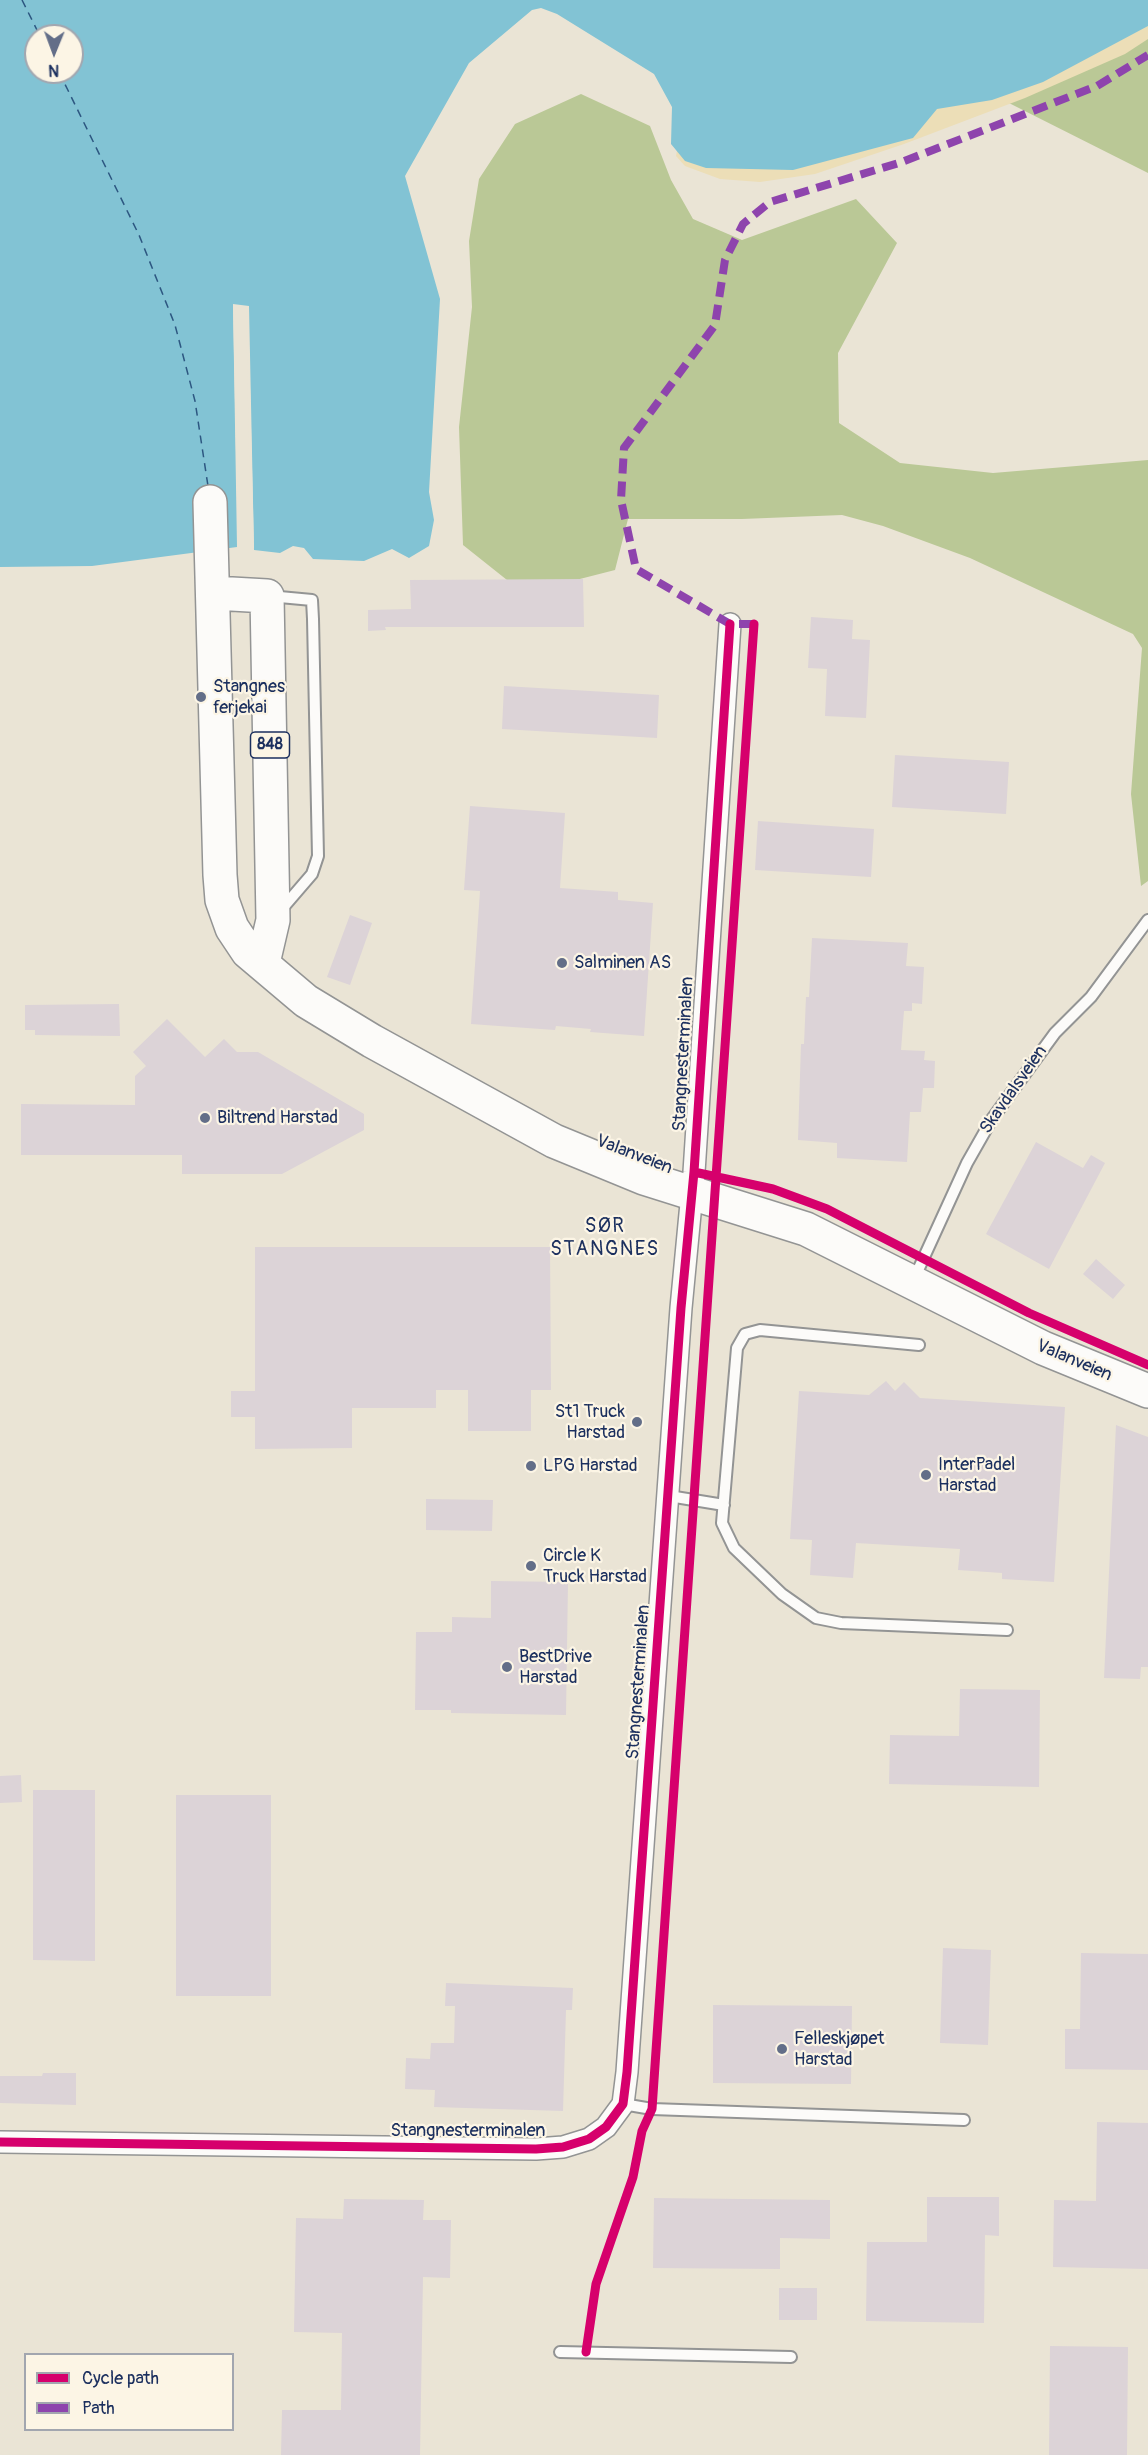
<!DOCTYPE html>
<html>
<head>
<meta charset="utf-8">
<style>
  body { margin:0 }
  #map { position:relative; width:1148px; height:2455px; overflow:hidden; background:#eae4d5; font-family:Pangolin,sans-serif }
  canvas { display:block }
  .legend { position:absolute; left:24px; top:2353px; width:210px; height:78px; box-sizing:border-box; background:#fcf5e5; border:2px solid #a2a6af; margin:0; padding:8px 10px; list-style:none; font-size:18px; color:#1b2f5e }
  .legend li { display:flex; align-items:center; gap:12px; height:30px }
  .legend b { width:30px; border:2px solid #a2a6af }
  .north { position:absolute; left:24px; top:24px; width:60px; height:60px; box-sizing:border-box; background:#fcf5e5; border:2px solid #a2a6af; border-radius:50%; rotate:181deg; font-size:16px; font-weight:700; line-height:24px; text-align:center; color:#1b2f5e }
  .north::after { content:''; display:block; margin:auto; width:21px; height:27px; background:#636e88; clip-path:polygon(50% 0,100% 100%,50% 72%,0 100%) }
</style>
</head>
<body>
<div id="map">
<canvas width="1148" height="2455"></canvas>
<ul class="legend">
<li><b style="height:8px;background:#d6006c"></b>Cycle path</li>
<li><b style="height:8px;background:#8e44ad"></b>Path</li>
</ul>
<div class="north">N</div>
</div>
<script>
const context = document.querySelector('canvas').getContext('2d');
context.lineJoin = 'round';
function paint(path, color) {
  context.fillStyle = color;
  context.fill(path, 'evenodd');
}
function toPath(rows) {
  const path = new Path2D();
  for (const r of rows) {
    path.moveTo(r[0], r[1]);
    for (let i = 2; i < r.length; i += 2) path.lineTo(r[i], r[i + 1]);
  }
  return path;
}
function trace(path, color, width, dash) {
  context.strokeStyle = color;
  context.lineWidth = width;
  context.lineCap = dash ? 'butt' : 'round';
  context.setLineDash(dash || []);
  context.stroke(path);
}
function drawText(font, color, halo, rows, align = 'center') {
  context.font = font + ' Pangolin,sans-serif';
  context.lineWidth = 4.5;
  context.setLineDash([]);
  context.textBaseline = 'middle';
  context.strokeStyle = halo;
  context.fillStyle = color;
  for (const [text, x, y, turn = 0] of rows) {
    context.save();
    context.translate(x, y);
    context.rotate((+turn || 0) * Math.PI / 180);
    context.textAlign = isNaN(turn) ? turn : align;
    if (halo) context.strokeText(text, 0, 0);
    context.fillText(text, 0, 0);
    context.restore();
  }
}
paint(toPath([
  [1148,26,1148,173,999,98],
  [581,94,650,126,671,180,693,219,742,240,856,199,897,243,838,353,839,423,900,463,993,473,1148,460,1148,881,1141,886,1131,794,1142,648,1133,634,970,558,883,526,842,515,742,519,628,519,615,570,568,582,507,580,463,545,459,427,472,307,469,241,479,179,515,124]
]), '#bac896');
paint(toPath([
  [1148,0,1148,39,1125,54,1025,98,904,144,815,174,760,182,720,179,685,166,676,156,681,130]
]), '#ecdeb7');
paint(toPath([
  [0,0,1148,0,1148,26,1043,82,992,100,937,109,913,138,793,170,706,168,685,161,671,144,672,107,654,74,557,14,541,8,532,10,469,63,405,176,440,299,429,492,434,520,429,546,409,558,392,549,364,561,313,559,304,548,293,546,280,553,254,550,249,306,233,304,237,547,92,566,0,567],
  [36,36,72,36,72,72,36,72]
]), '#82c3d4');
paint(toPath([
  [233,306,248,306,254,548,251,548,246,308,235,307,238,549]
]), '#eae4d5');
trace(toPath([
  [22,0,40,36],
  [59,72,139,235,175,325,195,401,208,486]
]), '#2d5781', 1.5, [8, 6]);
paint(toPath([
  [583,579,584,627,385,627,386,630,368,631,368,610,411,609,410,580],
  [811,617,853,620,852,639,870,640,866,718,825,716,827,669,808,668],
  [504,686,659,695,657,738,502,729],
  [895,755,1009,762,1006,814,892,807],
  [470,806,565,813,560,888,618,892,618,900,653,903,644,1036,590,1032,591,1029,556,1026,555,1030,471,1024,480,891,464,890],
  [758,821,874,829,871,877,755,870],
  [350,915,372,923,350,985,327,977],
  [812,938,908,943,906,966,924,967,922,1004,912,1003,912,1011,904,1011,901,1050,925,1051,924,1060,935,1061,934,1088,923,1088,921,1112,910,1112,907,1162,837,1158,837,1143,798,1140,801,1044,804,1044,806,997,809,997],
  [119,1004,120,1036,35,1035,35,1030,25,1030,25,1005],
  [167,1019,205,1057,224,1039,237,1052,258,1052,364,1114,364,1130,282,1174,182,1174,182,1155,21,1155,21,1104,135,1105,135,1076,146,1066,133,1052],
  [1036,1142,1083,1168,1091,1155,1105,1163,1049,1269,986,1234],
  [255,1247,550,1247,551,1390,531,1390,531,1431,468,1431,468,1390,436,1390,436,1408,352,1408,352,1448,255,1449,255,1417,231,1417,231,1391,255,1391],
  [1096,1259,1125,1285,1113,1299,1083,1274],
  [886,1381,895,1391,904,1382,920,1398,1065,1407,1054,1582,1002,1579,1002,1573,958,1570,960,1549,856,1543,853,1578,810,1575,812,1540,790,1539,799,1391,869,1395],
  [1116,1425,1148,1437,1148,1667,1141,1667,1140,1679,1104,1678],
  [426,1499,493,1500,492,1531,426,1530],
  [491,1581,568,1582,566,1715,451,1713,451,1710,415,1710,416,1632,452,1632,452,1617,491,1618],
  [960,1689,1040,1690,1039,1787,889,1784,890,1735,959,1736],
  [21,1775,22,1802,0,1803,0,1776],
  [33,1790,95,1790,95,1961,33,1960],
  [176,1795,271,1795,271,1996,176,1996],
  [943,1948,991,1950,988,2045,940,2043],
  [1081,1953,1148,1954,1148,2070,1065,2069,1065,2029,1080,2029],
  [446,1983,573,1988,572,2010,566,2010,563,2111,434,2107,435,2090,405,2089,406,2058,430,2059,431,2043,454,2043,455,2006,445,2006],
  [713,2005,852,2006,851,2084,713,2083],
  [43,2073,76,2073,76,2105,0,2103,0,2076,42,2076],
  [1097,2122,1148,2123,1148,2269,1053,2267,1054,2200,1096,2201],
  [927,2197,999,2197,999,2236,985,2235,984,2323,866,2321,867,2242,927,2242],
  [654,2198,830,2200,830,2239,780,2238,780,2269,653,2268],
  [344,2199,424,2200,423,2220,451,2220,450,2278,423,2277,420,2455,281,2455,282,2410,341,2410,342,2333,294,2332,296,2218,343,2219],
  [779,2288,817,2288,817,2320,779,2320],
  [1050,2346,1128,2347,1127,2455,1049,2455]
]), '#dcd3d7');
const service = toPath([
  [269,596,312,600,313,619,318,856,312,874,281,910],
  [914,1279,967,1163,992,1119,1055,1033,1091,997,1148,920],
  [919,1345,760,1330,745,1334,737,1348,722,1523,734,1548,782,1594,816,1618,841,1623,1007,1630],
  [669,1496,724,1505],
  [623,2104,652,2109,964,2120],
  [560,2352,791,2357]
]);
const minor = toPath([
  [0,2142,536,2149,563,2147,589,2139,606,2127,623,2104,627,2072,681,1308,694,1172,730,624]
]);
const primary = toPath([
  [210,502,220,875,222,900,232,928,248,952,306,1001,372,1041,554,1141,644,1178,806,1229,1043,1348,1148,1391],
  [214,593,267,596,273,920,263,963]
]);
trace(service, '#939494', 14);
trace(minor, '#939494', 24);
trace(primary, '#939494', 36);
trace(service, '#fcfbf9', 10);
trace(minor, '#fcfbf9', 21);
trace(primary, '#fcfbf9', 33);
trace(toPath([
  [754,624,730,624,636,569,621,500,624,448,715,325,725,260,743,224,770,202,902,162,1097,86,1148,55]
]), '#8e44ad', 8, [15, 8]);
trace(toPath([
  [694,1172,773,1189,827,1209,1029,1313,1148,1365],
  [0,2142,536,2149,563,2147,589,2139,606,2127,623,2104,627,2072,681,1308,694,1172,730,624],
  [586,2352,596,2284,633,2177,642,2131,652,2109,754,624]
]), '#d6006c', 9);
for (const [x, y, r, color] of [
  [201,697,6,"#636e88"],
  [562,963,6,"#636e88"],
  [205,1118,6,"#636e88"],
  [637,1422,6,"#636e88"],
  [531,1466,6,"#636e88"],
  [926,1475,6,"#636e88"],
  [531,1566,6,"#636e88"],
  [507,1667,6,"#636e88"],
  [782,2049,6,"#636e88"]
]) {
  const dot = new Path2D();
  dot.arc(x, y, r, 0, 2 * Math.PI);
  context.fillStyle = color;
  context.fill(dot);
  trace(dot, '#fcf5e5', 2);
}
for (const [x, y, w] of [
  [270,745,39]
]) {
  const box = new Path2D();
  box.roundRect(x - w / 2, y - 13, w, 26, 4.5);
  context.fillStyle = '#fcf5e5';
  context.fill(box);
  trace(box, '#1b2f5e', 1.5);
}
drawText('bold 16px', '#1b2f5e', null, [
  ["848",270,745]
]);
drawText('18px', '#1b2f5e', '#fcf5e5', [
  ["Stangnes",213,687],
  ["ferjekai",213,708],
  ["Salminen AS",574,963],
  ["Biltrend Harstad",217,1118],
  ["St1 Truck",625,1412,"right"],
  ["Harstad",625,1433,"right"],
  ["InterPadel",938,1465],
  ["Harstad",938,1486],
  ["LPG Harstad",543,1466],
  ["Circle K",543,1556],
  ["Truck Harstad",543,1577],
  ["BestDrive",519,1657],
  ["Harstad",519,1678],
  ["Felleskjøpet",794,2039],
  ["Harstad",794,2060]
], 'left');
drawText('18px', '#1b2f5e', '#fcf5e5', [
  ["Stangnesterminalen",684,1054,-87],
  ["Skavdalsveien",1014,1090,-55],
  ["Valanveien",634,1155,21],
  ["Valanveien",1074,1361,23],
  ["Stangnesterminalen",639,1682,-86],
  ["Stangnesterminalen",468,2131]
]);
context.letterSpacing = '1.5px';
drawText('20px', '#1b2f5e', '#fcf5e5', [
  ["SØR",605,1227],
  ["STANGNES",605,1250]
]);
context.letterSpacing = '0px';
</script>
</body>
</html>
